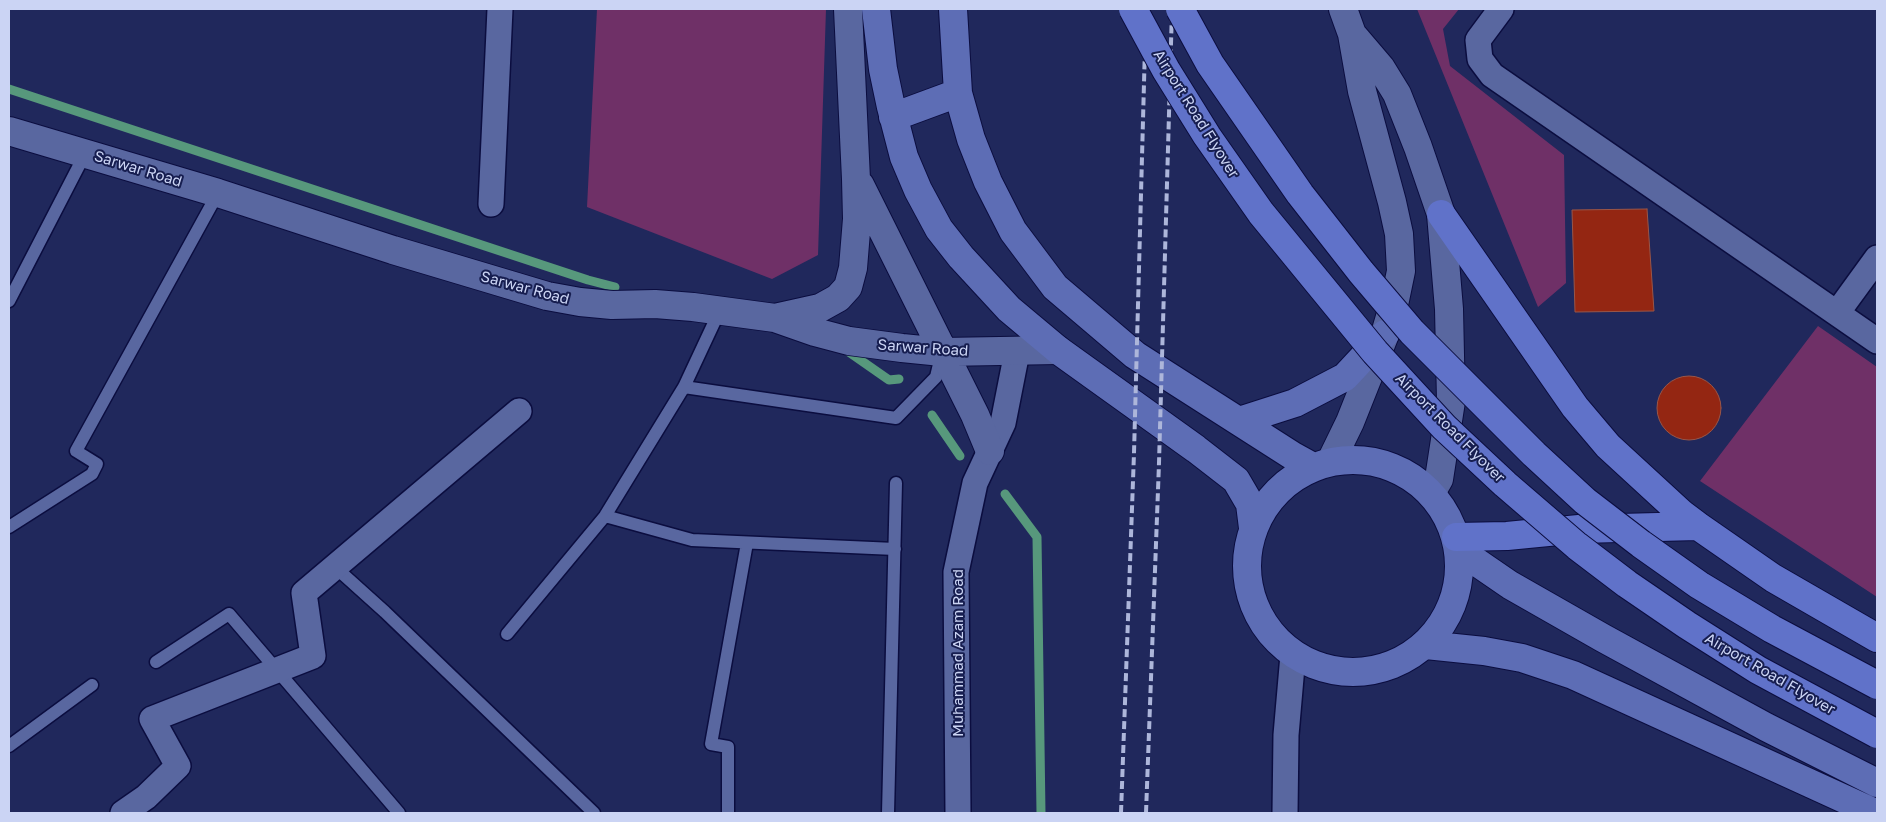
<!DOCTYPE html>
<html>
<head>
<meta charset="utf-8">
<style>
  body { margin:0 }
  #map { position:relative; width:1886px; height:822px; overflow:hidden; background:#20285c; font-family:"Golos Text",sans-serif }
  canvas { display:block }
  .frame { position:absolute; inset:0; border:10px solid #cbd4f4; pointer-events:none }
</style>
</head>
<body>
<div id="map">
<canvas width="1886" height="822"></canvas>
<div class="frame"></div>
</div>
<script>
const context = document.querySelector('canvas').getContext('2d');
context.lineJoin = 'round';
function paint(path, color) {
  context.fillStyle = color;
  context.fill(path, 'evenodd');
}
function toPath(rows) {
  const path = new Path2D();
  for (const r of rows) {
    if (r.length === 3) {
      path.moveTo(r[0] + r[2], r[1]);
      path.arc(r[0], r[1], r[2], 0, 2 * Math.PI);
      continue;
    }
    path.moveTo(r[0], r[1]);
    for (let i = 2; i < r.length; i += 2) path.lineTo(r[i], r[i + 1]);
  }
  return path;
}
function trace(path, color, width, dash) {
  context.strokeStyle = color;
  context.lineWidth = width;
  context.lineCap = dash ? 'butt' : 'round';
  context.setLineDash(dash || []);
  context.stroke(path);
}
function drawText(font, color, halo, rows, align = 'center') {
  context.font = font + ' "Golos Text",sans-serif';
  context.lineWidth = 4;
  context.setLineDash([]);
  context.textBaseline = 'middle';
  context.strokeStyle = halo;
  context.fillStyle = color;
  for (const [text, x, y, turn = 0] of rows) {
    context.save();
    context.translate(x, y);
    context.rotate((+turn || 0) * Math.PI / 180);
    context.textAlign = isNaN(turn) ? turn : align;
    if (halo) context.strokeText(text, 0, 0);
    context.fillText(text, 0, 0);
    context.restore();
  }
}
paint(toPath([
  [597,9,826,9,818,255,772,279,587,207],
  [1417,9,1459,9,1443,29,1450,66,1564,155,1566,283,1538,307],
  [1818,326,1877,367,1877,597,1700,481]
]), '#6f3067');
trace(toPath([
  [9,89,588,280,615,287],
  [846,350,889,380,899,379],
  [932,415,960,456],
  [1005,494,1037,537,1041,813]
]), '#57987c', 9);
const building = toPath([
  [1647,209,1654,311,1575,312,1572,210,1647,209],
  [1689,408,32]
]);
paint(building, '#942612');
trace(building, '#995648', 1);
const service = toPath([
  [9,301,85,154],
  [684,387,896,418,936,377,941,356],
  [605,516,692,540,895,549],
  [9,527,92,474,97,464,76,451,218,193],
  [335,567,385,612,594,813],
  [507,634,605,516,684,387,720,310],
  [156,662,229,614,399,813],
  [9,746,92,685],
  [728,813,728,747,711,744,747,543],
  [888,813,896,483]
]);
const minor = toPath([
  [1501,9,1478,40,1480,59,1492,75,1877,341],
  [491,204,500,9],
  [1837,313,1877,258],
  [123,813,146,797,178,766,152,719,313,656,304,593,519,411],
  [958,813,956,572,975,483,1003,423,1017,352],
  [1285,813,1286,735,1293,655]
]);
const tertiary = toPath([
  [1352,34,1381,68,1397,94,1418,147,1441,214,1449,309,1451,401,1439,479,1431,493],
  [9,131,218,193,393,250,547,296,580,302,612,305,655,304,693,307,775,318,815,332,849,341,902,348,942,352,1058,350],
  [860,185,975,415,990,451],
  [775,318,820,308,838,298,848,287,853,268,857,219,856,179,848,9],
  [1331,461,1350,422,1385,334,1395,300,1401,271,1399,234,1392,202,1362,91,1352,34,1343,9]
]);
const secondary = toPath([
  [876,9,883,69,891,107,904,157,918,190,939,229,961,257,1009,309,1058,350,1196,449,1236,480,1250,504,1253,528],
  [953,9,958,93,971,139,988,182,1013,231,1055,287,1135,355,1293,456,1313,467],
  [893,117,958,93],
  [1239,421,1295,403,1345,377,1385,334],
  [1353,566,106],
  [1459,550,1510,585,1603,638,1766,727,1877,783],
  [1426,645,1484,651,1522,658,1573,675,1875,813]
]);
const primary = toPath([
  [1441,214,1575,407,1608,446,1682,514,1698,526,1773,578,1877,638],
  [1456,537,1507,536,1579,529,1698,526]
]);
trace(service, '#0b0d3f', 15);
trace(minor, '#0b0d3f', 28);
trace(tertiary, '#0b0d3f', 30);
trace(secondary, '#0b0d3f', 30);
trace(primary, '#0b0d3f', 30);
trace(service, '#5967a0', 12);
trace(minor, '#5967a0', 25);
trace(tertiary, '#5967a0', 28);
trace(secondary, '#5d6db5', 28);
trace(primary, '#6072c9', 28);
trace(toPath([
  [1121,813,1134,453,1146,9],
  [1146,813,1159,463,1172,9]
]), '#adb6da', 4, [8, 4]);
const primaryBridge = toPath([
  [1133,9,1166,70,1207,136,1261,213,1375,352,1444,427,1505,484,1577,546,1627,584,1687,625,1758,670,1877,734],
  [1180,9,1210,64,1300,194,1361,272,1412,332,1534,454,1585,501,1641,544,1699,585,1772,629,1877,685]
]);
trace(primaryBridge, '#0b0d3f', 30, []);
trace(primaryBridge, '#6072c9', 28);
drawText('15px', '#cbd4f4', '#171e50', [
  ["Airport Road Flyover",1196,114,58],
  ["Sarwar Road",138,169,17],
  ["Sarwar Road",525,288,15],
  ["Sarwar Road",923,348,4],
  ["Airport Road Flyover",1450,428,45],
  ["Muhammad Azam Road",958,653,-90],
  ["Airport Road Flyover",1770,674,30]
]);
</script>
</body>
</html>
